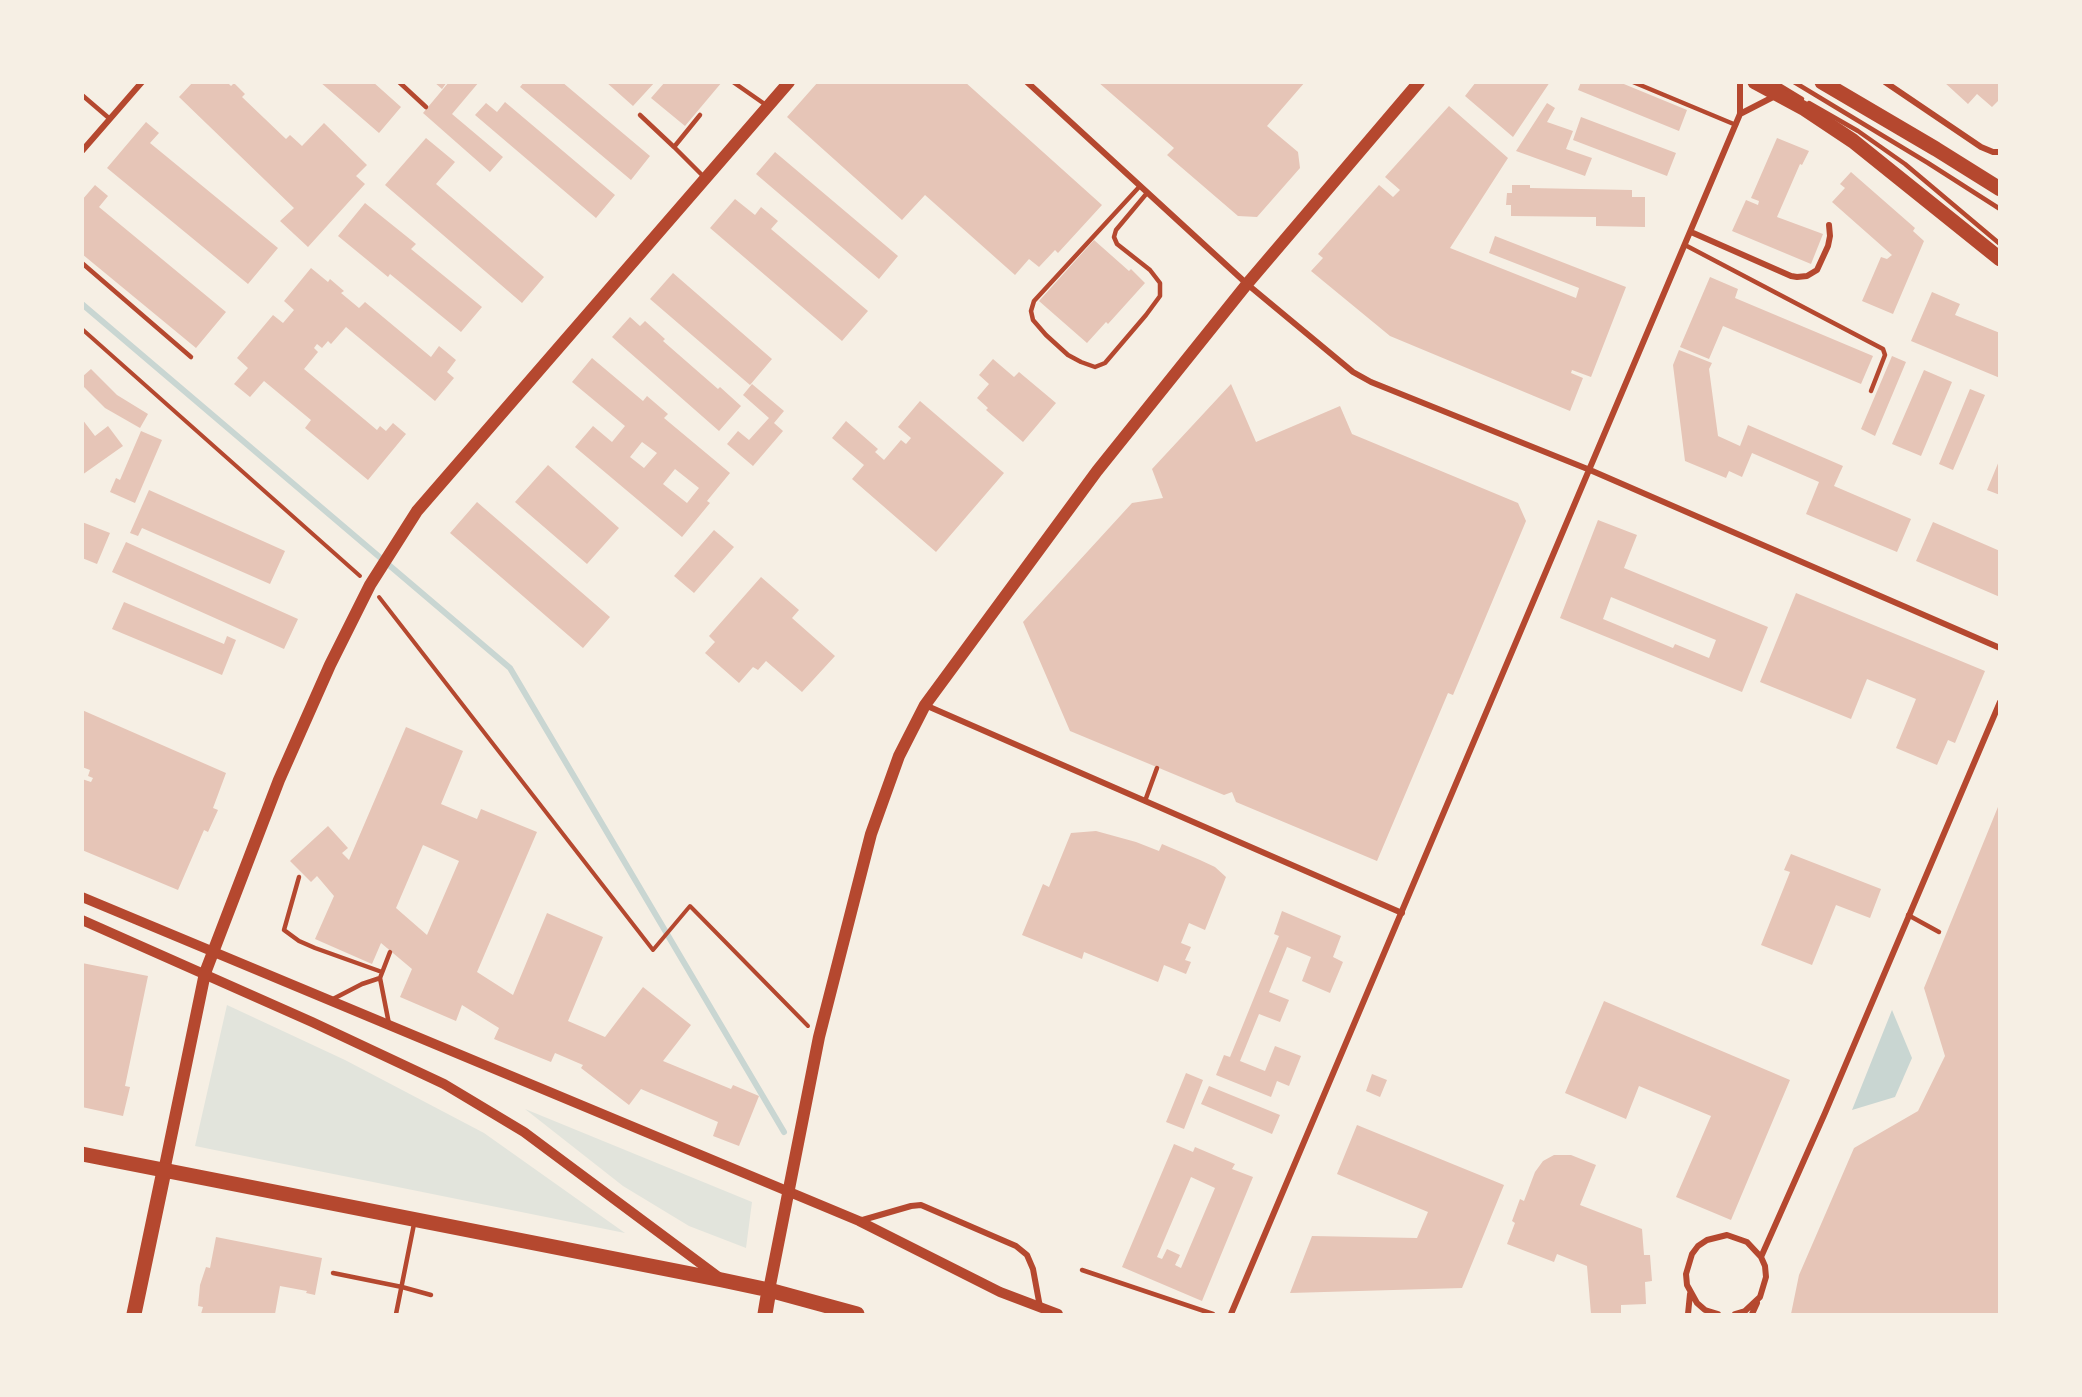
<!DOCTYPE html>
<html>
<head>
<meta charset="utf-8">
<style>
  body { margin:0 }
  #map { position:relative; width:2082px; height:1397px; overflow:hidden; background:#f6efe4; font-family:Lato,sans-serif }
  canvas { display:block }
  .frame { position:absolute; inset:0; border:84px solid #f6efe4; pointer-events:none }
</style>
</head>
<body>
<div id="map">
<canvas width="2082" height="1397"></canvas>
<div class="frame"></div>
</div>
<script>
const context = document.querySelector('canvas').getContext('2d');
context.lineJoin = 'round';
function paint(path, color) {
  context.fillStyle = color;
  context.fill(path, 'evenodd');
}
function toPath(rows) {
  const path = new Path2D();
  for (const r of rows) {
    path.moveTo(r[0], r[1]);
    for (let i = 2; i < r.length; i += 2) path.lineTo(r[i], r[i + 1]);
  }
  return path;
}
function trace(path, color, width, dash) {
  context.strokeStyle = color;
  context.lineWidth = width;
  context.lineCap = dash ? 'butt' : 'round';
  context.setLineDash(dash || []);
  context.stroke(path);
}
paint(toPath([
  [227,1005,345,1060,484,1133,625,1233,195,1146],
  [525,1109,752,1202,746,1248,689,1226,623,1186]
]), '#e2e4dc');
paint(toPath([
  [1892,1010,1912,1058,1895,1097,1852,1110]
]), '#c9d6d2');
trace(toPath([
  [82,304,510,668,784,1132]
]), '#c9d6d2', 6);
paint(toPath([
  [193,82,227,82,231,86,234,83,245,94,242,97,286,139,290,135,302,146,324,123,367,165,356,176,365,184,308,247,280,221,294,208,179,97],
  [320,82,373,82,401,107,379,133],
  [434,82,447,82,442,89],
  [449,82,479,82,452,114,503,157,490,172,423,113],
  [524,82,562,82,650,156,631,180,520,87],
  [606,82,655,82,633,106],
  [665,82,722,82,685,126,651,98],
  [818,82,965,82,1102,205,1058,253,1055,250,1039,267,1029,259,1015,275,925,195,902,220,787,117],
  [1098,82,1305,82,1267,126,1298,152,1300,168,1257,217,1238,216,1167,155,1174,148],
  [1476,82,1550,82,1513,137,1465,96],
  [1581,82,1619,82,1687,110,1679,131,1578,90],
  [1944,82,2000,82,2000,99,1992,107,1977,94,1968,104],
  [505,102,615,195,596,218,475,115,486,103,497,112],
  [1547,103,1555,108,1547,122,1573,131,1566,149,1592,158,1585,176,1516,151],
  [1449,106,1508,158,1450,248,1576,298,1579,288,1489,253,1495,236,1626,287,1591,377,1572,370,1571,373,1583,378,1570,411,1390,336,1311,271,1323,258,1318,254,1379,185,1393,197,1400,190,1385,177],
  [1581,117,1676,153,1667,176,1573,140],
  [146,122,159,133,150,143,278,248,248,284,107,168],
  [426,138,455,162,436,184,544,277,522,303,385,185],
  [1777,138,1809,151,1802,165,1800,164,1777,217,1823,234,1811,264,1732,231,1746,200,1758,205,1759,201,1751,198],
  [775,152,898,256,879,279,756,174],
  [1851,172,1915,228,1913,231,1924,241,1893,314,1862,301,1881,257,1887,259,1892,255,1832,202,1845,188,1840,184],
  [95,185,108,196,99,207,226,312,196,348,82,254,82,200],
  [1512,185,1530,185,1530,188,1632,190,1632,197,1645,197,1645,227,1596,226,1596,217,1511,216,1511,205,1506,205,1507,193,1512,193],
  [735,199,755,215,761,207,778,221,771,229,868,311,842,341,710,228],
  [365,203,416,244,411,249,482,307,461,332,390,274,388,277,338,236],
  [1094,240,1129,271,1131,269,1145,283,1108,324,1106,322,1087,343,1039,301],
  [311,268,328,282,330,279,344,291,341,293,359,308,365,302,431,357,439,346,456,360,447,372,454,378,435,401,346,327,331,344,328,341,322,348,317,344,314,348,318,352,304,369,377,430,380,426,386,431,393,423,406,434,368,480,305,428,311,420,264,381,250,397,234,384,248,368,237,358,273,315,283,323,294,310,284,301],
  [673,273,772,359,750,385,650,299],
  [1710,277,1738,289,1735,298,1873,356,1861,384,1723,326,1709,359,1680,347],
  [1932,292,1960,304,1955,315,2000,333,2000,378,1911,341],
  [630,317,640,326,645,321,665,339,663,341,718,389,720,387,741,406,719,431,612,337],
  [1679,350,1712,363,1709,369,1718,436,1740,446,1748,425,1843,466,1834,486,1911,519,1897,552,1806,514,1819,482,1752,453,1742,477,1729,471,1726,478,1685,461,1673,365],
  [1892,356,1906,362,1875,436,1861,429],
  [592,358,643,401,647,396,668,414,664,418,730,473,707,501,710,503,682,537,575,447,593,426,612,442,625,426,572,382],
  [642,442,657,453,644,468,630,457],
  [675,469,699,488,687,503,663,484],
  [993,359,1014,377,1019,372,1056,403,1023,442,986,410,988,408,977,398,989,384,979,375],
  [91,369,117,395,148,414,140,428,105,408,82,385,82,377],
  [1924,370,1952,382,1921,456,1892,444],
  [752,384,784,411,774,423,783,431,753,466,727,444,738,431,749,440,769,418,743,395],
  [1231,384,1256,442,1340,406,1352,434,1518,503,1526,521,1453,695,1448,693,1377,861,1236,802,1232,792,1224,795,1070,731,1023,622,1132,503,1163,498,1152,469],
  [1970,389,1985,395,1953,470,1939,464],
  [920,401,1004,473,936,552,852,479,864,465,832,438,846,421,878,449,875,452,884,460,901,440,906,444,911,438,898,427],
  [82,419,95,436,108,426,123,446,82,475],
  [141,431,162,440,135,503,110,492,116,478,120,480],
  [1999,461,2000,461,2000,495,1987,490],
  [548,465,619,528,587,564,515,502],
  [149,490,285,551,270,584,142,528,138,536,130,533],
  [477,502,610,617,583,648,450,533],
  [1598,520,1637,535,1624,568,1768,627,1742,692,1560,618],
  [1611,597,1716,640,1709,658,1675,644,1673,648,1603,619],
  [82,522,110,533,97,564,82,558],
  [1933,522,2000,551,2000,597,1916,561],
  [714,530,734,547,694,593,674,576],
  [126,542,298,619,284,649,112,572],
  [761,577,799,610,792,618,835,656,802,692,766,661,758,670,753,667,739,683,705,653,715,642,709,636],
  [1796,593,1985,671,1955,743,1948,740,1937,765,1896,748,1916,699,1867,679,1851,719,1760,682],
  [124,602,224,644,227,636,236,640,222,675,112,629],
  [82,710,226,773,213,808,218,810,208,832,204,830,178,890,82,850,82,779,91,782,93,778,88,776,90,770,82,767],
  [406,727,463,751,441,804,477,819,481,809,537,832,477,972,513,995,547,913,603,937,568,1021,605,1037,643,987,691,1025,663,1061,731,1089,733,1085,759,1096,739,1146,713,1136,718,1122,641,1089,629,1105,581,1068,583,1065,555,1053,551,1062,494,1039,499,1028,462,1005,456,1021,400,997,412,969,381,943,372,964,315,939,334,896,317,876,311,882,290,861,328,826,348,848,342,853,349,860],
  [423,845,459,861,427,935,396,908],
  [2000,802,2000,1314,1791,1314,1799,1275,1854,1148,1918,1111,1945,1056,1924,988],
  [1096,831,1136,842,1159,851,1162,844,1200,860,1215,867,1226,877,1205,930,1189,923,1181,943,1191,947,1185,960,1191,962,1186,974,1164,965,1158,982,1084,952,1082,959,1022,935,1043,884,1049,887,1071,833],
  [1791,854,1881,889,1870,918,1836,905,1812,965,1761,945,1790,872,1784,870],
  [1282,911,1341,936,1333,957,1343,962,1330,993,1302,981,1311,957,1287,947,1269,992,1289,1000,1280,1022,1259,1014,1240,1061,1265,1071,1275,1046,1301,1056,1289,1086,1277,1081,1271,1097,1216,1075,1224,1055,1230,1057,1279,936,1274,934],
  [82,963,148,976,125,1086,130,1087,123,1116,82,1107],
  [1604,1001,1790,1080,1731,1220,1676,1197,1711,1116,1639,1086,1626,1119,1565,1093],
  [1186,1073,1203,1080,1184,1129,1166,1122],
  [1372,1074,1387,1080,1380,1097,1366,1091],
  [1209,1086,1280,1115,1272,1134,1201,1104],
  [1357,1125,1504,1185,1462,1288,1290,1293,1312,1236,1417,1238,1428,1212,1337,1174],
  [1174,1144,1193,1152,1195,1147,1235,1164,1232,1169,1253,1177,1202,1301,1122,1267],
  [1191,1177,1215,1188,1181,1268,1175,1265,1180,1255,1167,1249,1162,1259,1157,1257],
  [1554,1155,1571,1155,1596,1165,1580,1205,1642,1229,1644,1255,1650,1255,1652,1281,1645,1282,1646,1304,1621,1305,1621,1314,1591,1314,1587,1266,1557,1254,1554,1262,1507,1244,1515,1223,1512,1221,1520,1199,1524,1201,1535,1172,1543,1161],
  [216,1237,322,1258,315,1295,306,1293,307,1291,280,1286,275,1314,201,1314,203,1307,198,1306,200,1285,206,1267,210,1268]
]), '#e6c5b7');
trace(toPath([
  [82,329,360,576],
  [379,597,653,950,690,906,808,1026]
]), '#b5482f', 4);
trace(toPath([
  [399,82,426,107],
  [733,82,766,105],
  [1633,82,1736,125],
  [1774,82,1802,99],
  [1794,82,1928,163,2000,209],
  [82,95,110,119],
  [1809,103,1858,131,1905,164,2000,244],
  [640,115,674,147],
  [700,115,674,147,704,177],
  [1140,186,1034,301,1031,311,1033,320,1046,335,1068,355,1081,362,1095,367,1105,363,1146,315,1160,296,1160,283,1150,270,1117,244,1114,237,1116,230,1147,193],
  [1685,245,1883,349,1885,355,1871,391],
  [82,263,191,357],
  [1145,801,1157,768],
  [299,877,284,930,299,941,315,948,382,972],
  [1908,915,1939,932],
  [333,999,362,984,380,978],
  [389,1024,380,978,390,952],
  [1082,1270,1213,1314],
  [333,1273,402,1287,431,1295],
  [396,1314,414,1224]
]), '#b5482f', 4.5);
trace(toPath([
  [1027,82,1247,284,1353,372,1371,382,1590,470,2000,648],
  [1885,82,1981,147,1993,152,2000,152],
  [1740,114,1777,95],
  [82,151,142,82],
  [1691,232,1791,276,1797,277,1807,276,1817,270,1828,246,1830,236,1829,225],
  [925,705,1402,913],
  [859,1221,911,1206,921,1205,1016,1246,1027,1255,1033,1269,1040,1307],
  [1761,1257,1825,1113,2000,702],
  [1231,1314,1740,114,1740,82],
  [1688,1314,1690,1294],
  [1718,1314,1705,1310,1697,1303,1687,1285,1686,1274,1692,1254,1698,1246,1707,1240,1727,1235,1747,1242,1761,1257,1765,1266,1766,1277,1760,1297,1745,1311,1735,1314],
  [1752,1314,1757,1303]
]), '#b5482f', 6);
trace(toPath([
  [82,897,859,1221,1000,1292,1058,1314],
  [82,920,312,1022,444,1084,524,1132,720,1278]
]), '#b5482f', 10);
trace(toPath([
  [164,1171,205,973,279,780,330,665,370,585,417,511,789,82],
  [769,1290,819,1037,871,834,899,756,925,705,1097,471,1247,284,1419,82]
]), '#b5482f', 12);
trace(toPath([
  [1755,82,1805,109,1853,141,2000,259],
  [1822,82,1936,149,2000,189],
  [82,1154,722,1280,769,1290,857,1314],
  [134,1314,164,1171],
  [765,1314,769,1290]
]), '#b5482f', 15);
</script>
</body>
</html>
